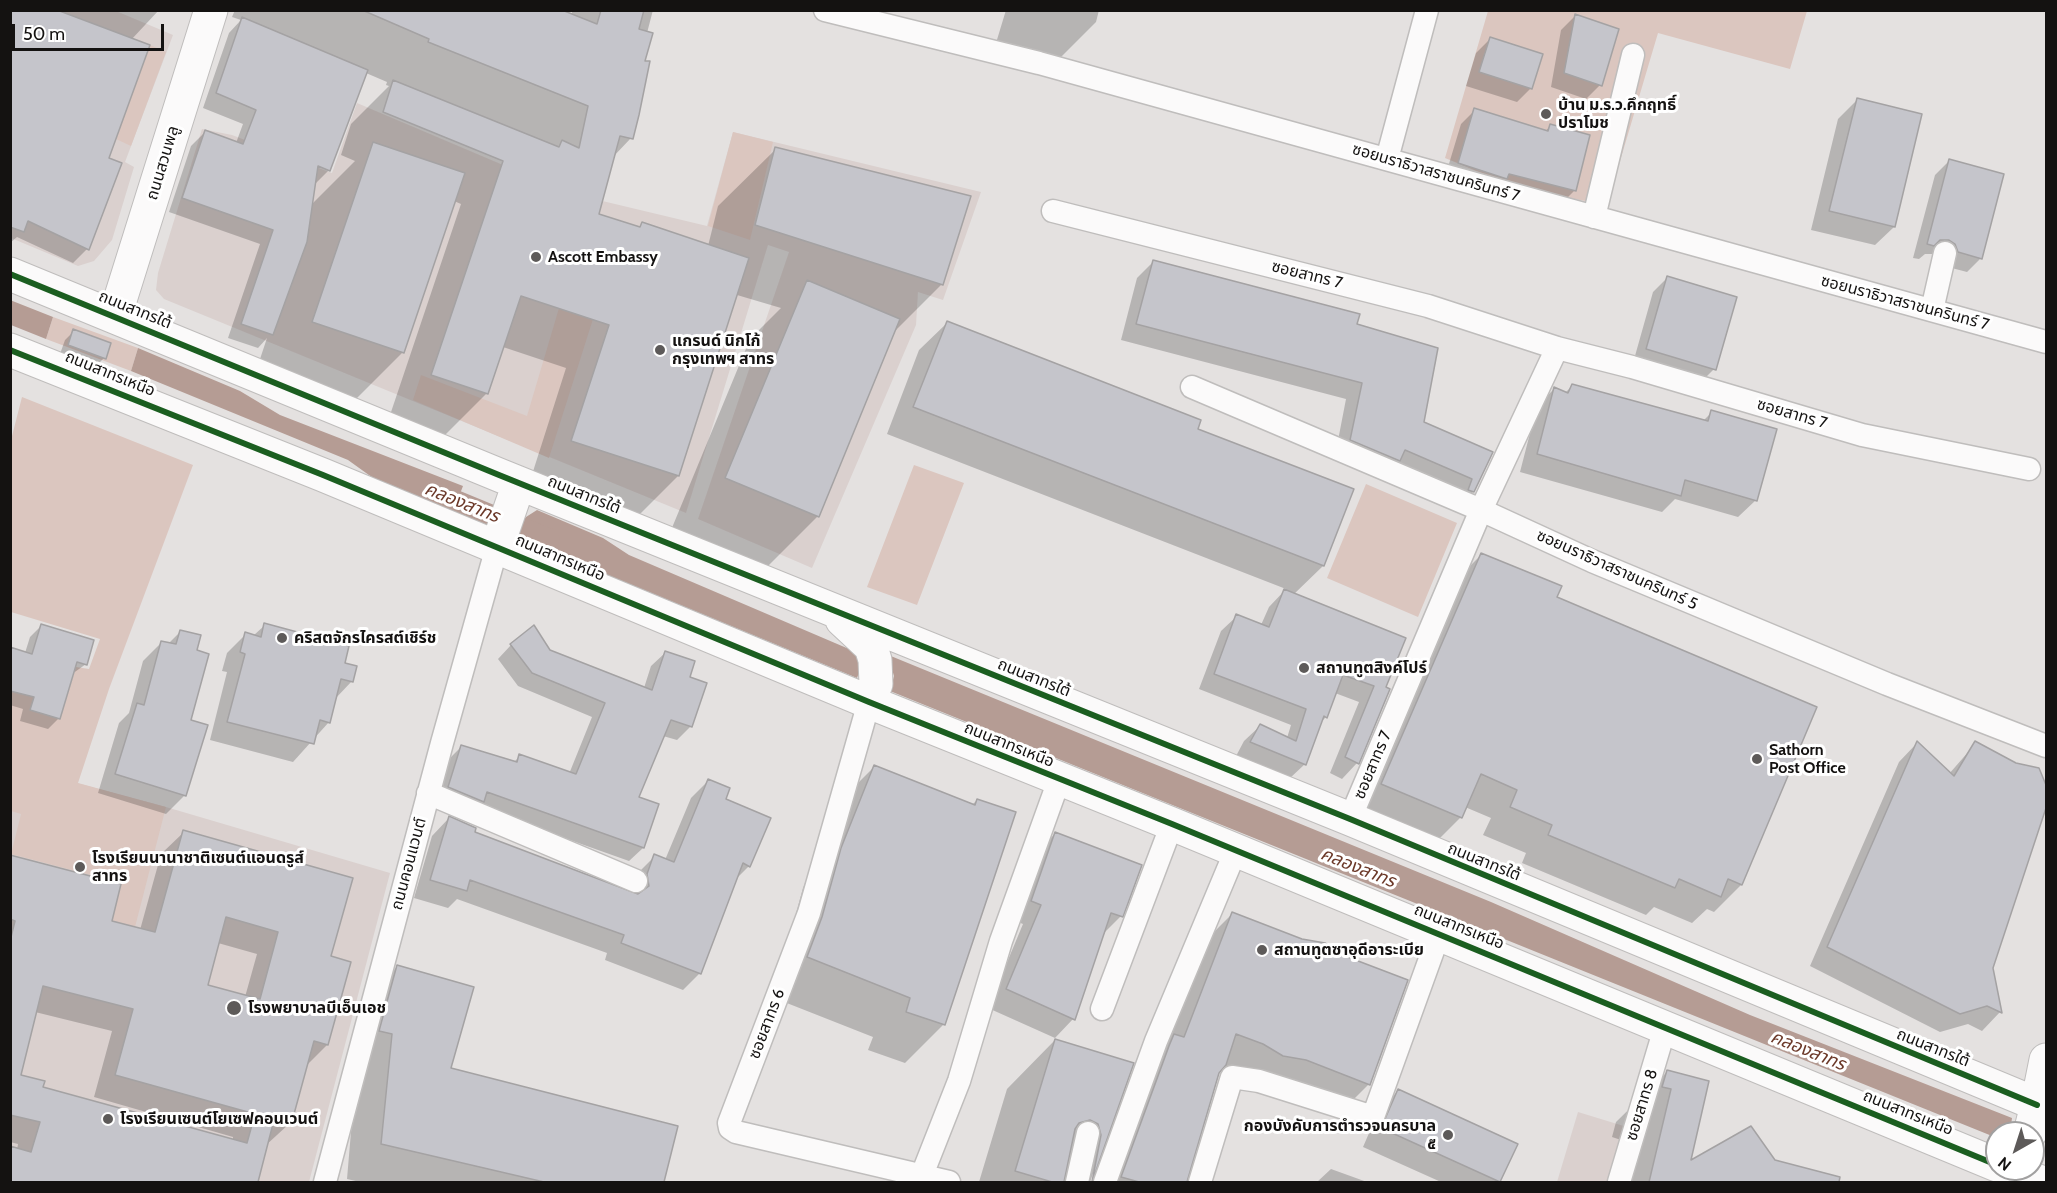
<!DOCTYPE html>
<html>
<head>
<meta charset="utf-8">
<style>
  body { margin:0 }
  #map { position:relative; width:2057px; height:1193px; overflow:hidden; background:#e4e1e0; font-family:Cabin,sans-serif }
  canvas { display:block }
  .frame { position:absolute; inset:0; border:12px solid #141211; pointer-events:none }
  .north { position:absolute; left:1985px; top:1121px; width:60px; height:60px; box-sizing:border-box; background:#fff; border:2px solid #a1a0a0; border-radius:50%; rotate:219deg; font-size:16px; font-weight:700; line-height:24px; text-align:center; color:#141211 }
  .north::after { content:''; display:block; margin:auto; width:21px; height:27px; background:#5d5a59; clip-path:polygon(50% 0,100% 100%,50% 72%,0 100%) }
  .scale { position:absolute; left:12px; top:24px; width:152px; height:27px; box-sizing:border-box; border:3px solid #141211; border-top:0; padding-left:8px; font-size:18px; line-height:21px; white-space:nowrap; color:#141211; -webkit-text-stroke:4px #fff; paint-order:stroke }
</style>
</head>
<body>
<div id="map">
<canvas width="2057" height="1193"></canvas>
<div class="frame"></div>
<div class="north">N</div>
<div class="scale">50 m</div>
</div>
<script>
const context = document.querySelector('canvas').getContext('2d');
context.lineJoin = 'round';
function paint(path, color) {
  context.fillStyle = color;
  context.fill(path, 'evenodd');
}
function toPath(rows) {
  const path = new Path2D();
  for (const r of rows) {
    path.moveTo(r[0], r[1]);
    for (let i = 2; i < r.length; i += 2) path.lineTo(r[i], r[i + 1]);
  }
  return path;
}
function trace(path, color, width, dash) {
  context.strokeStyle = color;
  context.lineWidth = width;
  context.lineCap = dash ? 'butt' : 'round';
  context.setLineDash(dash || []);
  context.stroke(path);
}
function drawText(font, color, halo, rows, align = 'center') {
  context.font = font + ' Cabin,"Noto Sans Thai",sans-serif';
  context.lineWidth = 6;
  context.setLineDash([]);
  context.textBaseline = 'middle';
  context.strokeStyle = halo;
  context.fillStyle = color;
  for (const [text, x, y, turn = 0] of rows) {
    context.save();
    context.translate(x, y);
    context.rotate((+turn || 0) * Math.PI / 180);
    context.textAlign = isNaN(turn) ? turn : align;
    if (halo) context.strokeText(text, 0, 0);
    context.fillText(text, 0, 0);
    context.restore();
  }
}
paint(toPath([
  [10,11,116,11,173,35,125,162,134,167,112,240,94,261,78,266,11,238],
  [357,103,569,193,707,226,733,132,981,192,943,300,918,292,916,325,812,568,698,519,789,252,768,245,686,513,164,299,156,290,158,273,202,129,232,135,332,173],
  [10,765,166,807,390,873,309,1182,11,1182],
  [1578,1112,1627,1127,1610,1182,1557,1182]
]), '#dad0ce');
paint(toPath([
  [1488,11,1807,11,1790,69,1658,33,1607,205,1520,189,1445,158],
  [150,45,166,52,131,146,116,139],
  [733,132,773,142,750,240,708,226],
  [559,308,593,319,549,458,413,400,421,375,527,416],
  [53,317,138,348,131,371,46,339],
  [22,397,193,465,109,689,78,783,166,807,135,927,112,921,121,883,11,854,21,814,11,811,10,691,34,697,30,710,60,718,76,667,89,669,100,639,11,612,11,440],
  [914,465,964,483,917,605,867,587],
  [1366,484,1457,523,1418,617,1327,578]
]), '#dbc6bf');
paint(toPath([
  [10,300,53,317,46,339,11,325],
  [138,348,240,391,280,415,463,486,453,512,380,483,348,460,131,371],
  [537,510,603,538,629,555,856,652,860,670,857,678,525,541,521,524,526,517],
  [881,652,1491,902,1750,1015,2012,1118,2010,1133,1997,1133,1997,1138,890,691,894,676,890,663]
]), '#b59c94');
paint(toPath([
  [10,10,159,10,131,40,87,249,73,263,17,237,10,243],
  [235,10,559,10,570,15,574,10,653,10,647,33,631,138,613,157,597,214,638,228,642,224,708,246,718,206,776,149,942,284,893,333,818,516,761,573,669,535,750,339,781,308,737,295,678,476,635,519,529,484,566,368,503,347,487,393,444,436,389,418,461,204,454,201,403,352,342,413,252,383,267,338,258,348,228,338,260,244,169,212,191,146,205,132,236,143,243,124,203,108,229,33,241,20,232,17],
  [366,73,387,82,386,85,389,86,351,124,341,155,355,161,310,206,315,184,329,170],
  [1006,10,1099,10,1096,22,1057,61,996,43],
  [1575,16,1600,85,1586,99,1551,87,1561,30],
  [1490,39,1531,88,1517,102,1466,86,1476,53],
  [1857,100,1894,227,1875,245,1811,230,1838,119],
  [1475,110,1545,132,1550,126,1588,136,1574,191,1560,205,1445,177,1461,124],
  [1949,161,1981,258,1967,272,1944,266,1934,254,1925,254,1919,259,1913,258,1935,175],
  [1153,262,1355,325,1422,423,1491,453,1473,492,1457,508,1335,456,1346,399,1121,340,1137,278],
  [1667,278,1714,369,1700,383,1633,363,1653,292],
  [947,323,1196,430,1352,490,1323,566,1293,595,1404,639,1357,763,1342,779,1330,773,1359,702,1335,693,1326,717,1320,723,1305,764,1289,779,1235,758,1244,741,1260,726,1287,738,1291,725,1199,689,1221,631,1237,616,1261,625,1269,607,1286,589,887,434,919,350],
  [74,331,104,358,95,367,60,354,65,340],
  [1573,385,1703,421,1712,412,1756,500,1738,517,1675,499,1662,512,1520,472,1537,406,1554,389,1565,393],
  [1481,555,1555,598,1815,708,1741,885,1714,912,1707,909,1692,923,1654,907,1646,915,1522,863,1526,853,1483,835,1491,818,1465,807,1461,817,1433,845,1354,812,1454,582],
  [265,625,343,664,352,681,335,699,329,722,293,762,210,740,227,672,222,671,227,653,246,634,253,636],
  [41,626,86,664,72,674,59,718,48,729,20,721,23,709,10,705,10,649,25,653,30,637],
  [181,631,195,651,185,795,166,814,98,793,119,723,129,713,143,661,162,642,168,644],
  [511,645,549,651,644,688,651,666,665,653,691,726,677,740,663,736,637,798,657,805,643,848,629,861,477,807,436,801,447,761,461,747,513,763,520,756,569,774,592,717,518,686,498,659],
  [1917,743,1949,774,1976,743,2016,764,2038,769,2046,789,2046,804,1992,968,2000,1012,1982,1031,1968,1024,1940,1032,1810,966,1899,762],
  [874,767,972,805,977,800,944,1024,905,1063,868,1050,873,1037,769,996,784,957,803,888,836,805],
  [708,781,724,800,749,866,735,880,700,973,683,990,605,960,607,953,457,899,448,908,414,898,432,836,449,818,473,833,630,893,637,874,655,856,665,860,691,798],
  [184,832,329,957,327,1045,306,1066,289,1124,265,1146,256,1182,10,1182,10,1148,17,1150,18,1144,10,1142,10,856,110,922,140,930,161,854],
  [218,943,257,954,245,997,206,986],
  [35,1012,112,1031,94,1097,233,1137,233,1140,42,1088,19,1076],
  [1055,834,1121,916,1102,935,1073,1019,1055,1038,988,1008,1023,924,1013,920,1036,852],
  [1232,914,1369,1084,1341,1112,1223,1067,1218,1072,1185,1182,1102,1182,1204,942],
  [397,967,450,1069,677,1127,663,1182,360,1182,347,1179,362,1002],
  [1055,1040,1132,1064,1090,1182,979,1182,1007,1089],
  [1667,1072,1689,1163,1774,1161,1840,1179,1839,1182,1612,1182,1621,1140,1612,1137,1616,1122],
  [1398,1091,1516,1145,1499,1182,1441,1182,1363,1147,1379,1110],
  [1331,1169,1367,1182,1317,1182]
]), '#0003');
trace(toPath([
  [430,490,549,539]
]), '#b59c94', 21);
const building = toPath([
  [10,10,57,10,150,45,109,158,122,163,89,250,28,221,24,232,10,227,10,10],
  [362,10,562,10,597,24,601,10,644,10,639,29,653,33,645,61,650,61,639,115,633,139,620,136,599,214,640,227,642,222,749,258,679,476,571,441,609,325,521,296,488,394,431,375,503,161,383,112,393,80,559,147,562,140,579,148,588,106,428,42,429,39,362,10],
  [1575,14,1619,29,1602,86,1564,73,1575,14],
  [242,17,368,70,330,171,318,166,307,242,273,335,241,324,273,230,182,198,205,130,243,144,256,110,216,93,242,17],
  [1490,37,1543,54,1532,89,1479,72,1490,37],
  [1857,98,1922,114,1895,227,1829,211,1857,98],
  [1474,108,1548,131,1550,124,1590,135,1576,191,1509,174,1507,179,1458,163,1474,108],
  [373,142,465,173,404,353,312,322,373,142],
  [775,147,971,196,943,285,755,225,775,147],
  [1949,159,2004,174,1982,259,1958,252,1955,244,1949,240,1940,240,1934,246,1927,244,1949,159],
  [1153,260,1360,314,1357,324,1438,348,1424,422,1493,452,1474,492,1468,490,1472,479,1405,450,1400,461,1350,440,1362,383,1136,324,1153,260],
  [1667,276,1737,297,1716,370,1646,349,1667,276],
  [807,280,900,319,819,517,725,478,807,280],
  [947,321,1201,420,1198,429,1354,489,1324,566,913,407,947,321],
  [73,329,111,343,106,359,68,345,73,329],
  [1572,384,1708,421,1711,410,1777,429,1757,501,1685,480,1681,496,1537,454,1554,387,1568,393,1572,384],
  [1481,553,1562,586,1557,597,1817,707,1742,885,1728,879,1721,897,1679,879,1675,888,1548,835,1552,825,1510,807,1517,790,1481,774,1462,818,1381,784,1481,553],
  [1284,589,1406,638,1386,687,1390,689,1359,764,1345,757,1374,686,1343,675,1327,718,1324,716,1306,765,1250,742,1260,724,1296,741,1306,709,1214,674,1236,614,1269,627,1284,589],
  [264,623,349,646,345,663,357,666,353,682,341,679,330,723,320,720,314,744,227,722,245,654,240,652,245,632,261,637,264,623],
  [41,624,94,640,87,665,77,662,60,719,30,710,34,697,10,691,10,647,32,654,41,624],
  [534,625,550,650,652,690,665,651,695,661,690,677,707,683,692,727,671,720,639,797,659,804,644,848,487,792,484,802,448,787,461,745,517,762,519,754,576,774,605,703,532,673,510,644,534,625],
  [180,630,201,635,197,650,209,654,191,720,208,725,186,796,115,774,137,703,144,705,161,641,176,644,180,630],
  [1917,741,1954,776,1975,741,2016,763,2039,768,2046,785,2046,808,1993,968,2002,1013,1987,1006,1960,1014,1827,947,1917,741],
  [874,765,975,805,977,799,1016,812,945,1025,906,1012,910,998,807,957,822,917,841,848,874,765],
  [708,779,730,788,726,799,771,818,750,867,743,863,701,974,621,943,624,935,470,880,467,891,430,880,449,816,476,828,475,832,638,894,649,886,647,874,654,854,674,862,708,779],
  [183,830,353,878,331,956,351,962,328,1045,314,1041,291,1125,274,1120,258,1182,10,1182,10,1146,31,1152,40,1122,10,1115,10,941,15,921,10,919,10,855,121,884,112,921,155,932,183,830],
  [226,917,278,932,260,999,208,985,226,917],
  [43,986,133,1009,115,1075,255,1114,247,1143,43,1087,45,1081,21,1075,43,986],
  [1055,832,1142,865,1123,917,1111,913,1075,1020,1006,989,1041,905,1031,901,1055,832],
  [1232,912,1302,939,1325,943,1345,956,1408,980,1370,1085,1306,1060,1283,1056,1263,1044,1236,1034,1226,1065,1219,1073,1187,1182,1139,1182,1121,1177,1169,1046,1174,1034,1184,1037,1232,912],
  [397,965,474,987,451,1068,678,1126,664,1182,544,1182,381,1144,392,1034,379,1031,397,965],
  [1055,1039,1134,1063,1092,1182,1101,1135,1098,1124,1090,1120,1079,1123,1075,1129,1064,1182,1052,1182,1015,1171,1055,1039],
  [1667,1070,1709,1081,1691,1160,1751,1126,1775,1160,1840,1177,1839,1182,1649,1182,1671,1089,1662,1087,1667,1070],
  [1398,1089,1518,1144,1500,1182,1381,1128,1398,1089]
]);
paint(building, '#c5c5cb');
trace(building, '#a4a2a3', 1.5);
const street = toPath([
  [825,10,1039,63,2046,342],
  [1387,159,1427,10],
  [1053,211,1428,306,1557,348,1632,367,1862,435,2029,469],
  [1594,217,1633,55],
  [1932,310,1945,253],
  [1192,387,1481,510,1592,561,1887,684,2046,746],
  [869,702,809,913,729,1123,730,1128,736,1132,949,1182],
  [428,793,636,881],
  [1350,819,1481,510,1557,348],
  [1102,1009,1172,824],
  [922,1175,959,1081,1001,941,1059,780],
  [325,1182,442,743,497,547],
  [1077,1182,1088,1133],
  [1105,1182,1156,1041,1236,850],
  [1200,1182,1232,1077,1259,1081,1373,1117,1439,934],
  [1619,1182,1665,1028]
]);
const secondary = toPath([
  [115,316,211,10],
  [2030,1133,2037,1105]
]);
const primary = toPath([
  [10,274,499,475,1350,819,2046,1108],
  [10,350,323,475,869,702,1172,824,1997,1165],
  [497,547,519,483],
  [842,620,871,647,875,660,876,684,869,702],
  [2037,1105,2046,1060],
  [2008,1169,2041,1182]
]);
trace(street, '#bfbdbc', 25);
trace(secondary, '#bfbdbc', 35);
trace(primary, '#bfbdbc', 35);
trace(street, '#fbfafa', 22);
trace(secondary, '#fbfafa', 33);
trace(primary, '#fbfafa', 33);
trace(toPath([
  [10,274,499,475,1350,819,2037,1105],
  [10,350,323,475,869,702,1172,824,1997,1165]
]), '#1b5e20', 6);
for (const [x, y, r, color] of [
  [1546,114,6,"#5d5a59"],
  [536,257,6,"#5d5a59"],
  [660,350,6,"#5d5a59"],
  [282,638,6,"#5d5a59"],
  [1304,668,6,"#5d5a59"],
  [1757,759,6,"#5d5a59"],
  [80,867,6,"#5d5a59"],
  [1262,950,6,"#5d5a59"],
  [234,1008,8,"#5d5a59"],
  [108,1119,6,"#5d5a59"],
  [1448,1135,6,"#5d5a59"]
]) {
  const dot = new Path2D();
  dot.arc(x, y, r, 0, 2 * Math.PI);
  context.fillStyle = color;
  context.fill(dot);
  trace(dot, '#fff', 2);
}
drawText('bold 16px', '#141211', '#fff', [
  ["บ้าน ม.ร.ว.คึกฤทธิ์",1558,105],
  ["ปราโมช",1558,123],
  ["Ascott Embassy",548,257],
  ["แกรนด์ นิกโก้",672,341],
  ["กรุงเทพฯ สาทร",672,359],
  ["คริสตจักรไครสต์เชิร์ช",294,638],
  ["สถานทูตสิงค์โปร์",1316,668],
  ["Sathorn",1769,750],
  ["Post Office",1769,768],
  ["โรงเรียนนานาชาติเซนต์แอนดรูส์",92,858],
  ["สาทร",92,876],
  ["สถานทูตซาอุดีอาระเบีย",1274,950],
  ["โรงพยาบาลบีเอ็นเอช",248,1008],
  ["โรงเรียนเซนต์โยเซฟคอนเวนต์",120,1119],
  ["กองบังคับการตำรวจนครบาล",1436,1126,"right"],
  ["๕",1436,1144,"right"]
], 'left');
drawText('16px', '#141211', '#fff', [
  ["ถนนสวนพลู",163,163,-73],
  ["ซอยนราธิวาสราชนครินทร์ 7",1436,173,16],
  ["ซอยสาทร 7",1307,275,14],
  ["ซอยนราธิวาสราชนครินทร์ 7",1905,303,15],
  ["ถนนสาทรใต้",135,310,22],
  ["ถนนสาทรเหนือ",110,374,22],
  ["ซอยสาทร 7",1792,414,16],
  ["ถนนสาทรใต้",584,495,22],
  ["ถนนสาทรเหนือ",560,558,23],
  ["ซอยนราธิวาสราชนครินทร์ 5",1617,570,24],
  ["ถนนสาทรใต้",1034,678,22],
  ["ถนนสาทรเหนือ",1009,745,22],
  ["ซอยสาทร 7",1373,765,-67],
  ["ถนนสาทรใต้",1484,862,22],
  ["ถนนคอนแวนต์",409,864,-75],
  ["ถนนสาทรเหนือ",1459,927,22],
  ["ซอยสาทร 6",767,1024,-69],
  ["ถนนสาทรใต้",1933,1048,22],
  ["ซอยสาทร 8",1642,1105,-73],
  ["ถนนสาทรเหนือ",1908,1113,22]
]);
drawText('italic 18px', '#6c3929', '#fff', [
  ["คลองสาทร",462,503,22],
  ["คลองสาทร",1358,868,22],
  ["คลองสาทร",1808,1051,22]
]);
</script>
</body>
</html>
